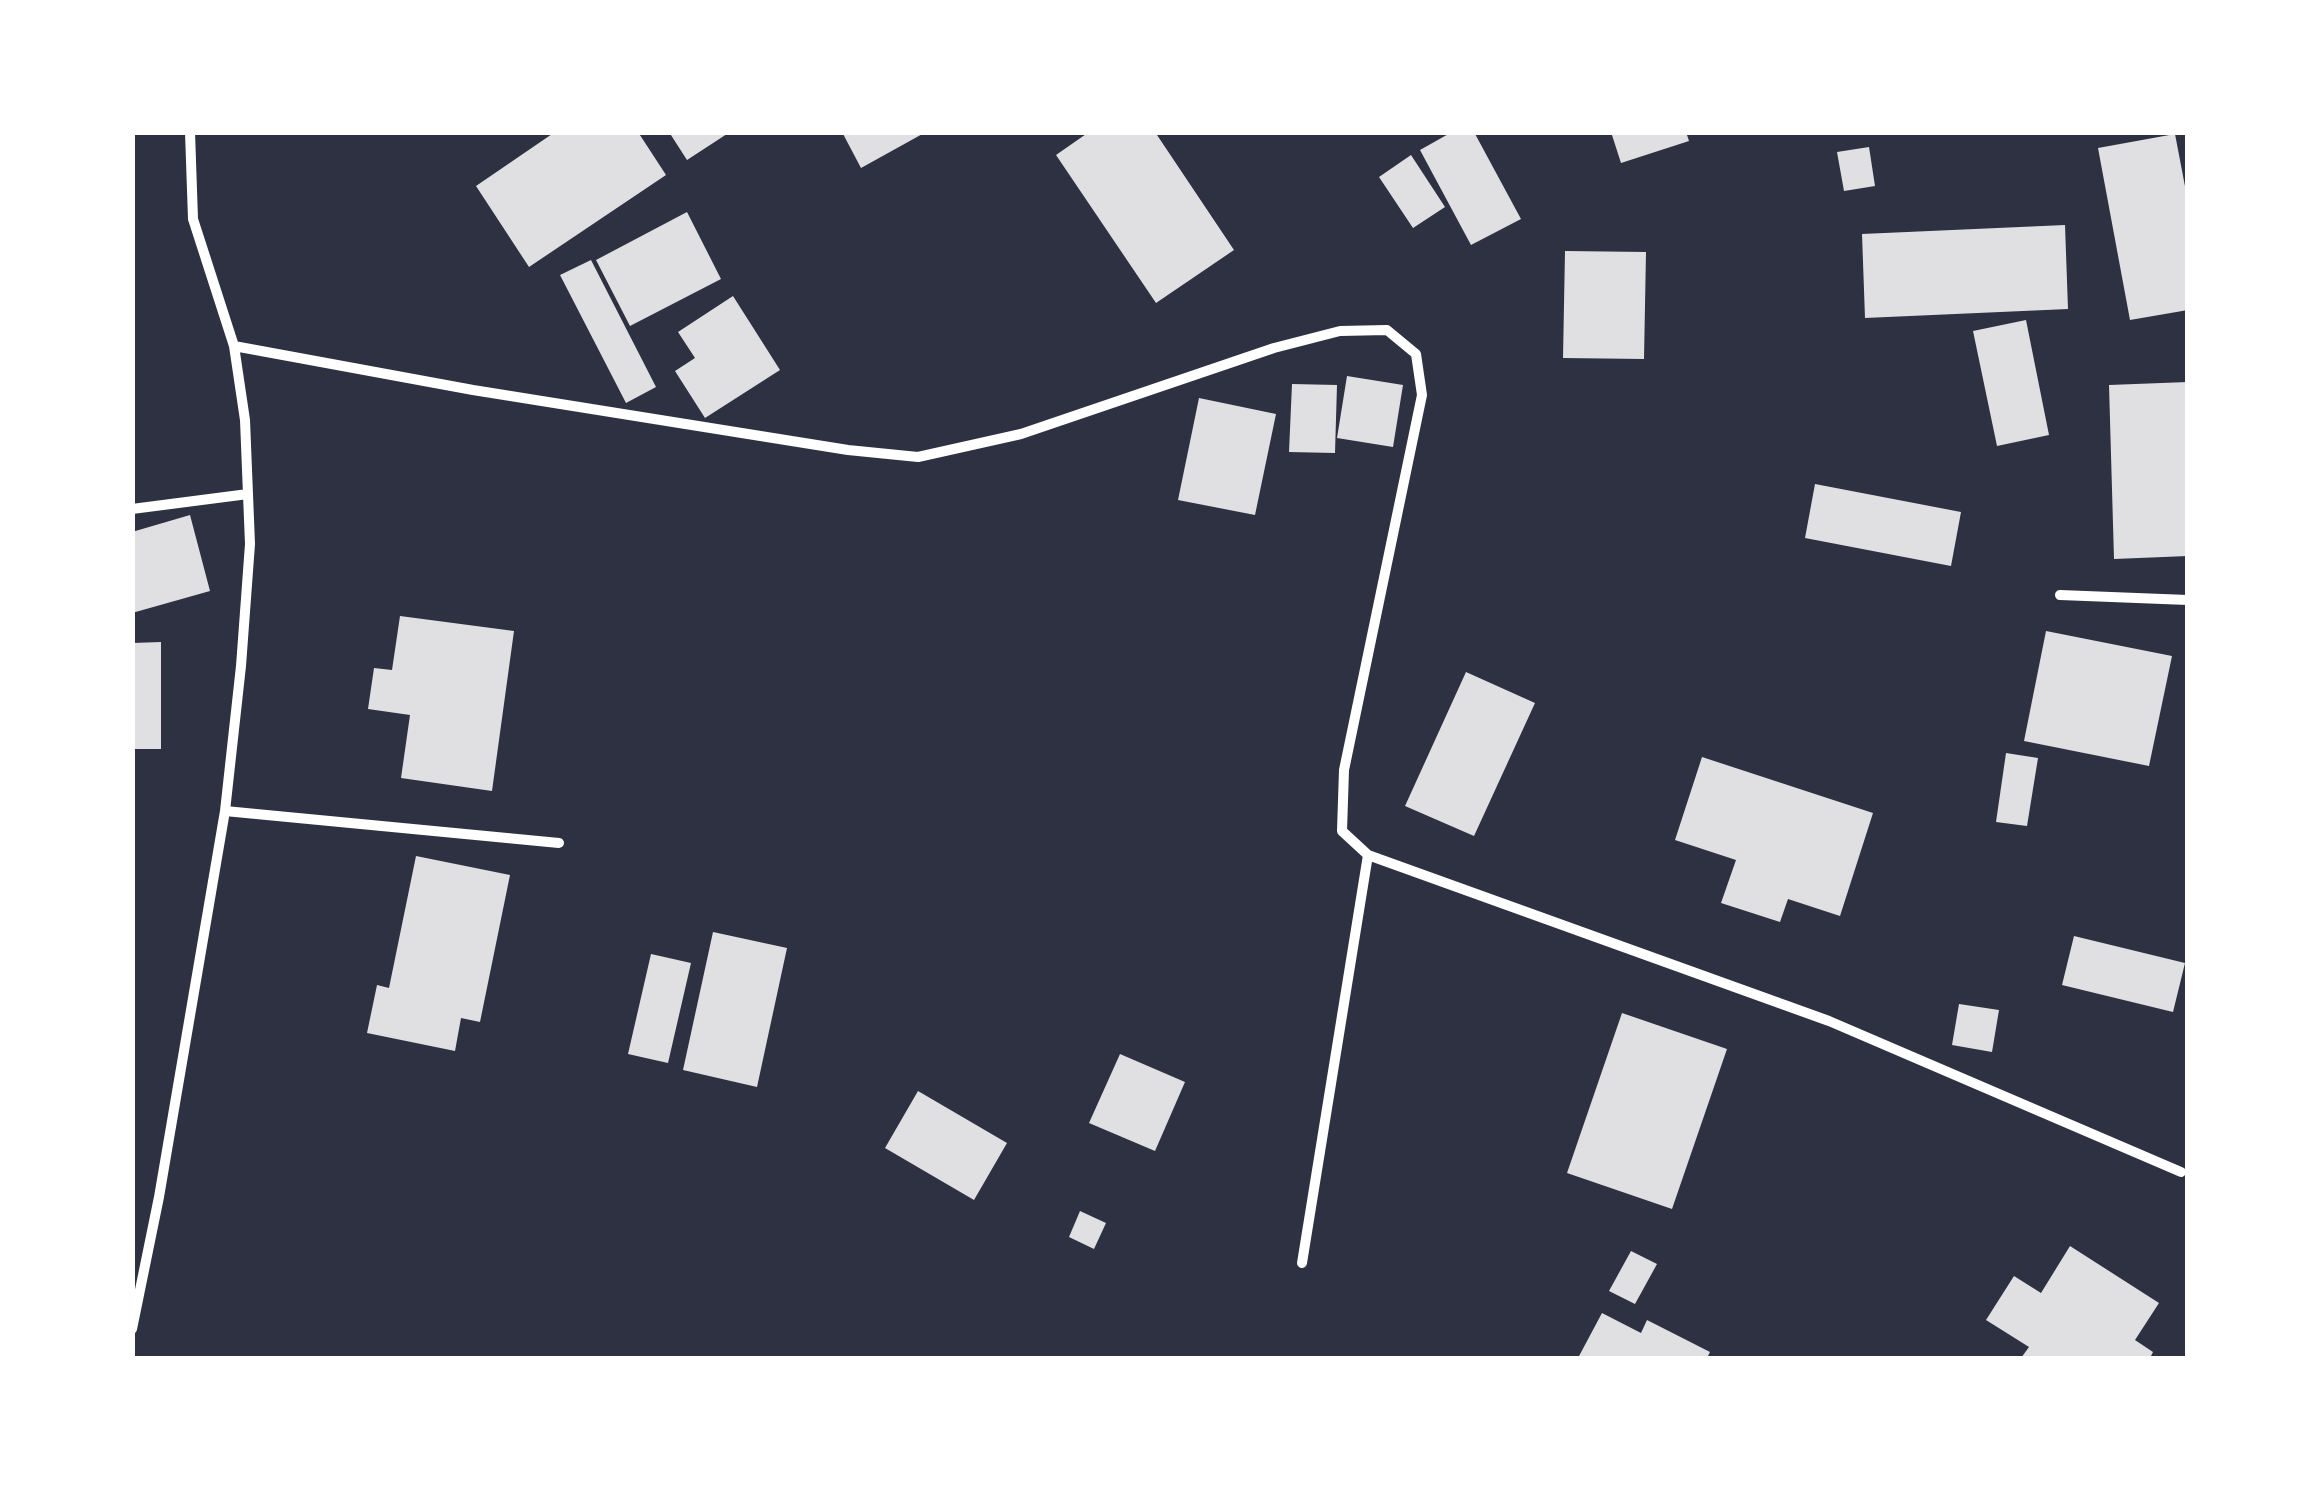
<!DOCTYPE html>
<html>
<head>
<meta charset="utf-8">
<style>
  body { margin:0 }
  #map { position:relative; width:2320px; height:1491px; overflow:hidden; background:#2d3142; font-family:"Source Serif 4",serif }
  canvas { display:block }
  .frame { position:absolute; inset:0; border:135px solid #fff; pointer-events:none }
</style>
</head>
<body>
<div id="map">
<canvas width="2320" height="1491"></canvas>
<div class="frame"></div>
</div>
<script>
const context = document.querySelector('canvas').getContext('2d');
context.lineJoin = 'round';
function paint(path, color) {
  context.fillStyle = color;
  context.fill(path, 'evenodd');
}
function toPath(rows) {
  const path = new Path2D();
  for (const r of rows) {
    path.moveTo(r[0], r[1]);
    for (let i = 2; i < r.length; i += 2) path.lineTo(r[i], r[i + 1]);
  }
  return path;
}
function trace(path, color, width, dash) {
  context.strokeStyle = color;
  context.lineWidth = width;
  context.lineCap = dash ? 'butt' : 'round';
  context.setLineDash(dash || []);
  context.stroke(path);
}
paint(toPath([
  [555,132,638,132,666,175,529,267,476,186],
  [669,132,730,132,687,160],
  [842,132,926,132,861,168],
  [1089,132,1155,132,1234,250,1156,303,1056,155],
  [1452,132,1474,132,1521,219,1471,245,1420,150],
  [1611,132,1686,132,1689,141,1621,163],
  [2175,134,2188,202,2188,310,2130,320,2098,148],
  [1869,147,1875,186,1844,191,1837,152],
  [1411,155,1445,207,1413,228,1379,177],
  [687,212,721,279,630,326,596,260],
  [2065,225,2068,309,1865,318,1862,234],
  [1565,251,1646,252,1644,359,1563,358],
  [591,260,656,387,626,403,560,275],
  [733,296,780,370,705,418,675,371,695,358,678,332],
  [2026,320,2049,435,1997,446,1973,331],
  [1347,376,1403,385,1393,447,1337,438],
  [2188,382,2188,556,2114,559,2109,385],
  [1292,384,1337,385,1335,453,1289,452],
  [1199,398,1276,414,1255,515,1178,500],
  [1815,484,1961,512,1951,566,1805,538],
  [190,515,210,591,132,613,132,532],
  [400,616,514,631,492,791,401,778,410,715,368,709,374,668,392,670],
  [2046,631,2172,656,2149,766,2024,741],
  [161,642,161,749,132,749,132,643],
  [1466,672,1535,703,1474,836,1405,806],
  [2006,753,2038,758,2027,826,1996,822],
  [1702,757,1873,813,1840,916,1788,899,1780,922,1721,903,1736,860,1675,840],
  [416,856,510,875,480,1022,461,1018,455,1051,367,1033,377,985,389,988],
  [713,932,787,948,757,1087,683,1070],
  [2074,936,2185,963,2173,1012,2062,985],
  [651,954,691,963,668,1063,628,1054],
  [1959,1004,1999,1010,1992,1052,1952,1045],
  [1622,1013,1727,1049,1672,1209,1567,1173],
  [1120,1054,1185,1082,1155,1151,1089,1123],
  [918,1091,1007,1143,974,1200,885,1148],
  [1080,1211,1106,1223,1094,1249,1069,1237],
  [2070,1246,2159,1303,2135,1340,2153,1352,2150,1358,2021,1358,2029,1347,1986,1320,2014,1276,2041,1293],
  [1631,1251,1657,1264,1635,1304,1609,1291],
  [1602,1313,1641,1333,1647,1320,1710,1352,1707,1358,1578,1358]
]), '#e0e0e3');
trace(toPath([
  [234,346,473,390,848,450,918,457,1021,434,1274,348,1340,331,1387,330,1416,354,1422,395,1344,770,1342,831,1368,855,1829,1021,2181,1172],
  [132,509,248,494],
  [2060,595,2188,600],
  [225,811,559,843],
  [1302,1263,1368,855],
  [132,1329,159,1197,225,811,241,666,250,544,245,420,234,346,193,219,190,132]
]), '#fff', 10);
</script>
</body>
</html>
